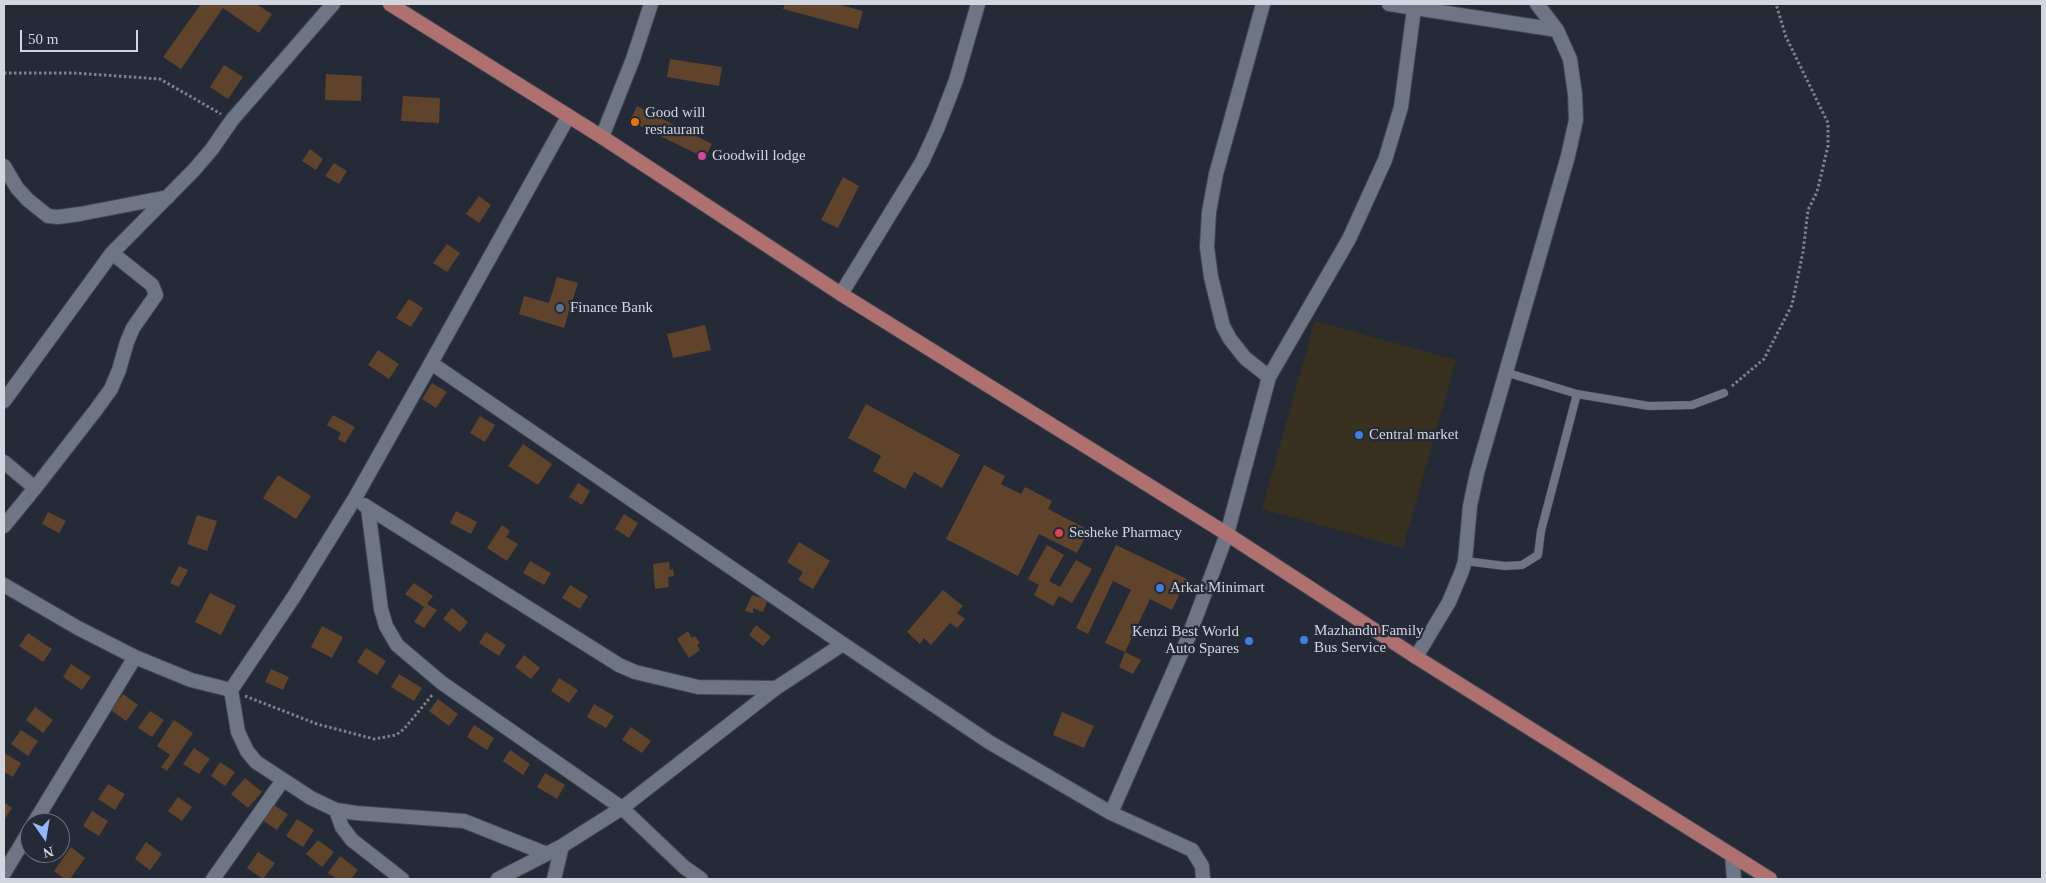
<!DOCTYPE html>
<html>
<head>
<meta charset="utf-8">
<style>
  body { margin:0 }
  #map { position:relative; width:2046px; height:883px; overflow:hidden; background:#252a37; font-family:Georgia,serif }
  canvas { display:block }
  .frame { position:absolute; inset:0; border:5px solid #d2d6de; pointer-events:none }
  .north { position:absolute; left:20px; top:813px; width:50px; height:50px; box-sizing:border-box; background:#252a37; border:1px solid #6a6f7a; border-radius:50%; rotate:167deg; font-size:14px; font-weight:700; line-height:20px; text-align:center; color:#d2d6de }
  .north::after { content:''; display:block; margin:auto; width:18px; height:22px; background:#93b7fd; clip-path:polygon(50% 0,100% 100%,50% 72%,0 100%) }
  .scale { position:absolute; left:20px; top:30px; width:118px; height:22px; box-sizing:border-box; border:2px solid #d2d6de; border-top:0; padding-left:6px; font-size:15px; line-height:18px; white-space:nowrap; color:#d2d6de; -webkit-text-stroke:4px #252a37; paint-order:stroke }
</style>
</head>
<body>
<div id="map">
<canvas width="2046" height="883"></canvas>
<div class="frame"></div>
<div class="north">N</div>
<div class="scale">50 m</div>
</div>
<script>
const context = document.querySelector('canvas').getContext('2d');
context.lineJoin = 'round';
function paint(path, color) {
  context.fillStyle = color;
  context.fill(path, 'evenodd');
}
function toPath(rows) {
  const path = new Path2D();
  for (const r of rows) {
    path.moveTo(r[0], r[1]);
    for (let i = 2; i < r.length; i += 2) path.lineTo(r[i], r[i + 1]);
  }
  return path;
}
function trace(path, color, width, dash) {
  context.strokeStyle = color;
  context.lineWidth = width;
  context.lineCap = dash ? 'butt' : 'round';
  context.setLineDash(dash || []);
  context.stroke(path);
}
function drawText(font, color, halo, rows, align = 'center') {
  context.font = font + ' Georgia,serif';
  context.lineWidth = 4.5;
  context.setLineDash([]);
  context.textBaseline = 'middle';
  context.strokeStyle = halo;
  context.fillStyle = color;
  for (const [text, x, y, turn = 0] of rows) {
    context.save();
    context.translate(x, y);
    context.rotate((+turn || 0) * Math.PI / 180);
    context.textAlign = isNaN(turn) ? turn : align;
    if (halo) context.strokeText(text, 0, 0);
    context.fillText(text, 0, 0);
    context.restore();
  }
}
paint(toPath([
  [1315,321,1456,360,1403,548,1262,509]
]), '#383120');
paint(toPath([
  [201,4,256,4,272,14,259,33,223,8,181,69,163,57],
  [785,4,837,4,863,11,858,29,783,9],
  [670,59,722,67,719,86,667,77],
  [224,65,243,77,228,99,210,87],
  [326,74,362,76,361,101,325,100],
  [403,96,440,98,439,123,401,121],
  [637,106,712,144,705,158,630,121],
  [310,149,323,159,316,170,302,161],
  [334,163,347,171,339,184,325,176],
  [843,177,859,186,838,228,821,220],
  [479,196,491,205,479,223,466,214],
  [447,244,460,253,447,272,433,263],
  [557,277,578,283,564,328,519,314,524,296,549,303],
  [409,299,423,308,411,327,396,318],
  [705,325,711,350,673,358,667,334],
  [378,350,399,364,389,379,368,365],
  [432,383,447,392,436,408,422,399],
  [866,404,960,455,942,488,914,472,905,489,873,471,881,456,848,438],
  [333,415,355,427,345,443,338,439,341,433,327,425],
  [480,416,495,425,485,442,470,433],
  [523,444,552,464,538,485,508,466],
  [984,465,1005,476,1001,484,1021,494,1025,487,1052,501,1048,509,1089,530,1077,553,1039,534,1018,576,946,539],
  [278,475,311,496,296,519,263,498],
  [578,483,590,491,582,505,569,497],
  [456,511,477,522,471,534,450,523],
  [48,512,66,521,59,533,42,524],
  [624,514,638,523,629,538,615,529],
  [197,515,217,521,207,551,187,544],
  [502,525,510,531,506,537,518,544,507,561,487,548],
  [799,542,830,561,813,589,798,580,803,572,787,562],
  [1047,545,1064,555,1049,581,1060,587,1076,560,1092,569,1072,603,1059,596,1053,606,1034,595,1039,585,1028,579],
  [1116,545,1187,579,1172,610,1150,599,1125,652,1105,643,1131,590,1113,581,1088,634,1076,628],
  [530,561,551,573,544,585,523,573],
  [669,562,670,570,673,569,674,576,668,577,669,587,655,589,653,564],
  [179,566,188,570,179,587,170,583],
  [414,583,433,596,427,604,437,610,424,628,414,622,424,607,405,594],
  [570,585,588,596,580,609,562,598],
  [943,590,963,606,957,613,965,619,957,628,950,623,931,645,924,638,920,644,907,632],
  [210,593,236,606,221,635,195,622],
  [752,595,768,600,763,612,753,608,753,613,745,611],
  [452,608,468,622,460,632,443,619],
  [756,625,771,637,763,646,749,635],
  [322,626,343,637,332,658,311,647],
  [688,631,692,638,695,636,700,643,697,645,700,650,689,658,677,639],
  [486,632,506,645,499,656,479,643],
  [28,633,52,649,43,662,19,646],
  [366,648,386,661,377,675,357,662],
  [1125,652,1141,660,1133,674,1119,667],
  [524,655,540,668,531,679,515,667],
  [71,664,91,677,82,690,63,677],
  [271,669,289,677,283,690,265,682],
  [399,674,422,688,414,701,391,687],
  [559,678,578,690,569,703,551,691],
  [123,694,138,705,126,721,111,710],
  [438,699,458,714,449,726,429,711],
  [594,704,614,716,606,728,587,717],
  [35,707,53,720,43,733,26,720],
  [150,711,164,720,152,737,138,728],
  [1062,712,1094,726,1084,748,1053,735],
  [174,720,193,733,167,771,161,767,170,755,157,746],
  [474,725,494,738,487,750,467,737],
  [631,727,651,741,642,753,622,740],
  [21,730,38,741,28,756,11,744],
  [194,748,210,759,199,774,183,764],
  [510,750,530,764,523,775,503,761],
  [4,753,21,763,13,777,4,772],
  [220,762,235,772,225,786,211,776],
  [545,773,565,785,557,799,537,787],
  [245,778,262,792,248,808,231,794],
  [108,784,125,794,115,810,98,799],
  [178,797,192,807,182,821,168,811],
  [4,802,12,808,4,820],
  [272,804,288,814,277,830,262,820],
  [92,811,108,821,99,836,83,826],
  [297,819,314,830,303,847,286,836],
  [318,840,334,852,322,867,306,854],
  [146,842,162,854,150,870,135,859],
  [71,847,85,858,70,879,65,879,54,871],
  [258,852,275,863,263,879,247,868],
  [340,856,358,870,351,879,337,879,328,873]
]), '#5f442b');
const service = toPath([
  [1505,372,1577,394,1649,406,1692,405,1724,393],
  [1465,561,1505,566,1522,565,1538,555,1541,531,1577,394]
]);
const minor = toPath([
  [1263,4,1216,174,1209,212,1207,247,1211,277,1223,326,1230,339,1245,358,1269,377],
  [1389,4,1557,30],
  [602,137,633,59,651,4],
  [4,166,17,188,28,200,48,216,58,217,80,214,168,197],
  [841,294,922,162,938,127,956,80,978,4],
  [4,401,112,253],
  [4,462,35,488,95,411,111,389,119,370,127,342,133,328,156,295,152,285,112,253,194,170,212,149,232,120,333,4],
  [364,505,619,665,635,672,698,687,776,688],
  [368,508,381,609,386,626,397,645,442,683,622,808,684,867,701,879],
  [4,526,35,488],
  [4,585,78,628,135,657,191,680,231,690,293,598,355,498,431,363],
  [843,644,989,742,1111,813],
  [1416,657,1449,602,1462,571,1465,561,1470,506,1477,473,1568,156,1576,120,1575,94,1570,59,1557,30,1537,4],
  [231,690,238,732,247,751,256,762,311,798,336,810,356,813,464,821,547,854],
  [336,810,342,827,352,840,402,879],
  [34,823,135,657],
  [1732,855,1734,879],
  [4,873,30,830],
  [213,879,283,780],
  [498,879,562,846,622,808,776,688,843,644,431,363,568,117],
  [554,879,562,846],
  [1203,879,1202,866,1192,850,1111,813,1188,638,1227,534,1269,377,1349,239,1385,160,1401,107,1414,9]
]);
const primary = toPath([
  [390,4,602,137,841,294,1227,534,1416,657,1770,879]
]);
trace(service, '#414650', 9);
trace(minor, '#414650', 16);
trace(primary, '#414650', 16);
trace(toPath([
  [4,73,74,73,160,79,221,114],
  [1732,386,1764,359,1792,305,1803,252,1808,210,1817,192,1828,146,1828,123,1786,37,1776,4],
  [245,696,317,724,374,739,396,735,404,729,433,694]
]), '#7e828c', 3, [2.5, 2.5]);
trace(service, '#6e7584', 8);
trace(minor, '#6e7584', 14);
trace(primary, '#af7170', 14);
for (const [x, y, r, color] of [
  [635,122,5,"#e8710a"],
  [702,156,5,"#d1479c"],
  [560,308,5,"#5c6f8a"],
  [1359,435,5,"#3f7fe0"],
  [1059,533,5,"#e0444e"],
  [1160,588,5,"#3f7fe0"],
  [1304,640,5,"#3f7fe0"],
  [1249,641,5,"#3f7fe0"]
]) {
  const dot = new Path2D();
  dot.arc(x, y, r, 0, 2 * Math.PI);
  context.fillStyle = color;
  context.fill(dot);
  trace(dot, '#252a37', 2);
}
drawText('15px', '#d2d6de', '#252a37', [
  ["Good will",645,113],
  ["restaurant",645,130],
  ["Goodwill lodge",712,156],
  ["Finance Bank",570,308],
  ["Central market",1369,435],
  ["Sesheke Pharmacy",1069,533],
  ["Arkat Minimart",1170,588],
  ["Mazhandu Family",1314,631],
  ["Bus Service",1314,648],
  ["Kenzi Best World",1239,632,"right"],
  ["Auto Spares",1239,649,"right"]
], 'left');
</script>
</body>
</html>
